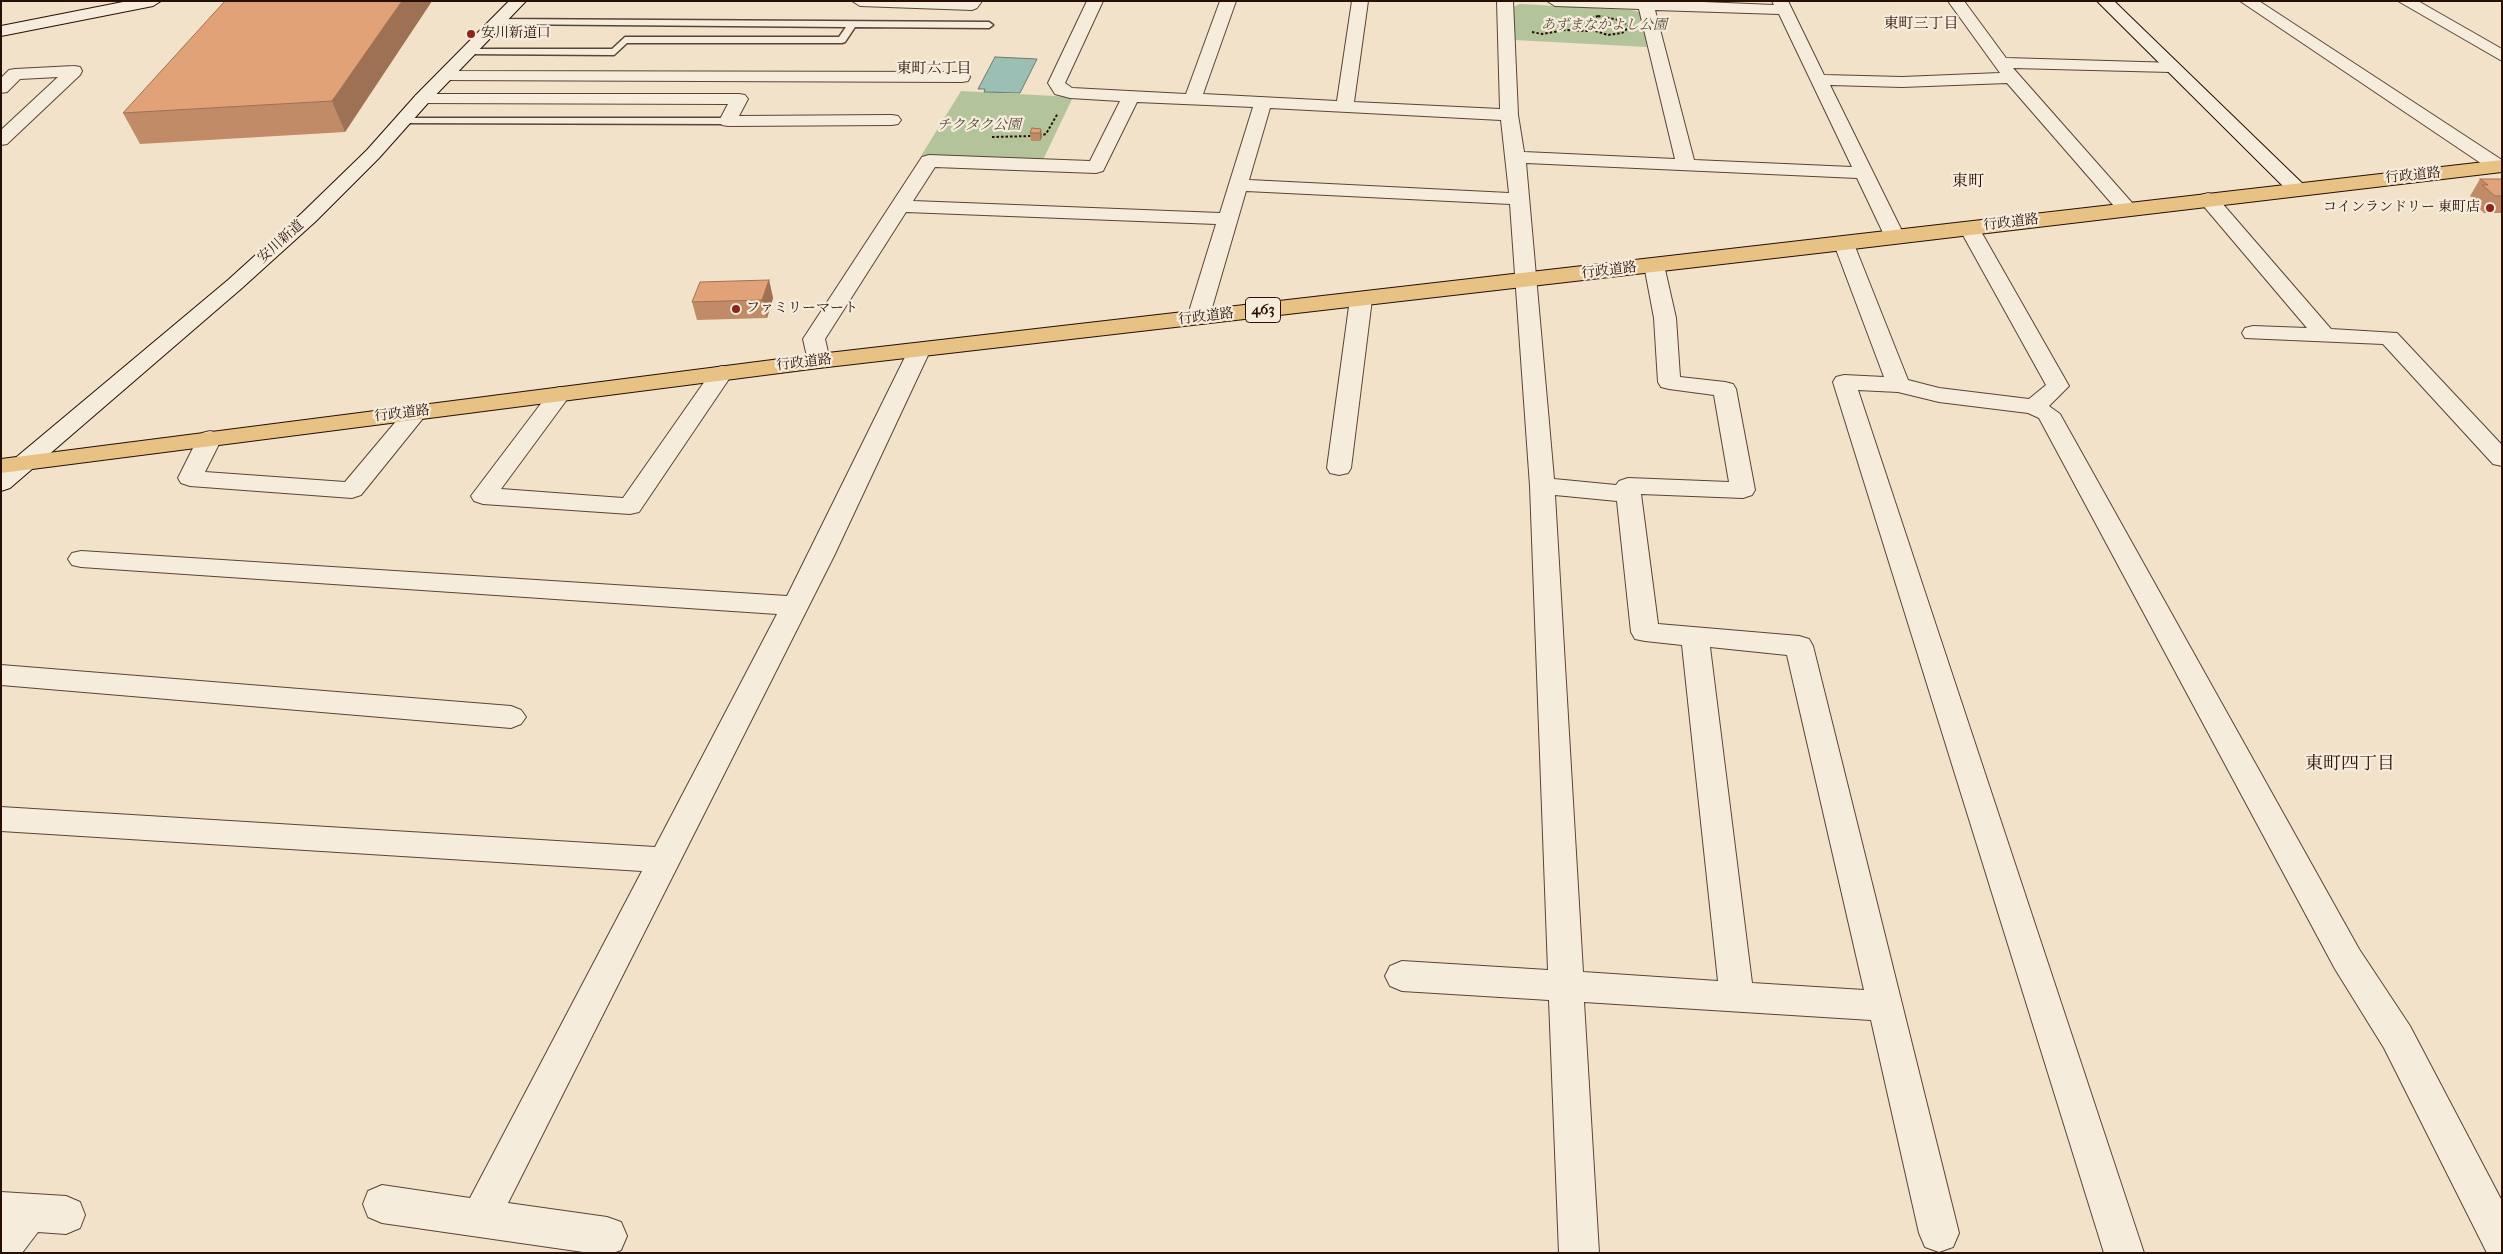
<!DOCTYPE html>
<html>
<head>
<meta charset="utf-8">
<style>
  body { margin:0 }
  #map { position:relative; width:2503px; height:1254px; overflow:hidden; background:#f1e2c9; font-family:"IM FELL French Canon",serif }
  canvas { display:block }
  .frame { position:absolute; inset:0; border:2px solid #270f05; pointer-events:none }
</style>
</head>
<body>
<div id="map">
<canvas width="2503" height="1254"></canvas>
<div class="frame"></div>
</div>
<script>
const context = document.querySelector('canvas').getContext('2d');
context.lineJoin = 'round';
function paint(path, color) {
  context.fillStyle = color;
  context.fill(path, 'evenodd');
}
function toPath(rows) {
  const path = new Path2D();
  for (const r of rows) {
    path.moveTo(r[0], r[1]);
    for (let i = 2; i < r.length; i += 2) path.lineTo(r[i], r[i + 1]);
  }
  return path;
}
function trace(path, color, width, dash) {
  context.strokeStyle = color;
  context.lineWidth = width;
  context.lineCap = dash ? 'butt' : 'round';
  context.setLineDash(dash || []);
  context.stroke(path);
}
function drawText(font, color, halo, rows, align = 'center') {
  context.font = font + ' "IM FELL French Canon","Noto Serif JP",serif';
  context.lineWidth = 4.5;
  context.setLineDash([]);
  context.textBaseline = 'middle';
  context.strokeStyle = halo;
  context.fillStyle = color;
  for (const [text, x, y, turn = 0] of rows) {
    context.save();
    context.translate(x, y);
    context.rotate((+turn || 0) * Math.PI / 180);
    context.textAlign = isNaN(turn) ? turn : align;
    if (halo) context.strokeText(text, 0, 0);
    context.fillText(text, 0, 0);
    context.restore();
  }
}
paint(toPath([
  [1520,4,1631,10,1640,12,1647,47,1514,40,1513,7],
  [961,91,1073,97,1042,162,921,156]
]), '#b3c49b');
const water = toPath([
  [995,57,1037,59,1020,93,984,92,985,89,978,89,995,57]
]);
paint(water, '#9bbeb5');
trace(water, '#6d786f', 1);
const lane = toPath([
  [497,19,989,22,993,25,989,28,855,27,845,42,842,43,627,43,614,55,466,54,465,52,469,49,612,49,625,37,839,37,846,27,494,24,494,20,497,19],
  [404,118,728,118,733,121,728,124,401,123,401,119,404,118]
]);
const street = toPath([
  [852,1,982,1,977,8,972,10,860,6,852,1],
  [1087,1,1103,1,1065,83,1072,88,1186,94,1220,1,1236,1,1203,94,1337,101,1352,1,1368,1,1354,102,1500,109,1497,1,1513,1,1518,115,1524,152,1675,159,1639,9,1555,6,1547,1,1679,1,1774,5,1772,1,1788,1,1824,75,1902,77,2000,73,1948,1,1964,1,2006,58,2176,63,2178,67,2176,71,2170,72,2013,68,2134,205,2137,209,2134,213,2127,215,2120,213,2007,83,1902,87,1830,85,1905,237,1902,241,1895,243,1888,241,1885,237,1857,178,1526,163,1554,479,1616,485,1619,481,1628,478,1729,482,1714,395,1669,389,1661,387,1658,382,1654,318,1644,265,1647,261,1654,259,1661,261,1664,265,1676,318,1680,377,1725,382,1733,384,1736,389,1755,490,1752,495,1743,498,1641,494,1658,624,1799,636,1809,639,1813,646,1959,1233,1953,1247,1939,1252,1925,1247,1919,1233,1871,1020,1584,1002,1599,1253,1559,1253,1549,1000,1402,991,1390,986,1385,976,1390,966,1402,961,1548,970,1530,486,1510,204,1246,191,1209,318,1206,323,1198,324,1190,323,1187,318,1216,224,906,212,825,339,830,361,827,366,819,368,811,366,808,361,803,339,922,157,929,155,1090,161,1120,101,1070,98,1055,94,1048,83,1087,1],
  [1655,10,1779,14,1852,167,1694,160,1655,10],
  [1137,102,1253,107,1220,213,913,201,935,167,1096,173,1103,171,1137,102],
  [1270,108,1501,120,1509,193,1249,180,1270,108],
  [1555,495,1617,501,1631,632,1635,639,1645,641,1682,645,1718,981,1583,972,1555,495],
  [1710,647,1787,655,1864,990,1752,983,1710,647],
  [2240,1,2259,1,2502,160,2502,171,2491,170,2240,1],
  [2398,1,2418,1,2502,49,2502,61,2398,1],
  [74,66,80,67,82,71,80,75,7,144,1,145,1,130,58,77,20,79,7,92,1,93,1,78,9,70,15,69,74,66],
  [446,71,962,72,968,73,970,77,968,81,962,82,440,80,438,76,440,72,446,71],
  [422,94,739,94,745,95,748,99,739,116,892,115,898,116,901,120,898,124,892,125,728,126,722,125,719,121,728,104,416,103,413,99,416,95,422,94],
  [2208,193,2215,195,2331,329,2397,333,2502,445,2502,466,2493,464,2383,344,2245,338,2242,333,2245,328,2253,326,2307,328,2201,203,2198,199,2201,195,2208,193],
  [1969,222,1976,224,1979,228,2069,386,2049,406,2060,414,2359,949,2410,1026,2502,1201,2502,1253,2487,1253,2384,1048,2335,969,2039,418,2028,413,1939,402,1898,392,1858,390,2144,1253,2104,1253,1833,382,1836,377,1844,375,1884,377,1834,244,1837,240,1844,238,1851,240,1854,244,1908,380,1939,388,2029,399,2046,385,1959,228,1962,224,1969,222],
  [1361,293,1368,295,1372,299,1351,468,1348,473,1339,475,1330,473,1327,468,1350,299,1354,295,1361,293],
  [919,344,927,346,930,351,834,556,508,1203,607,1217,621,1222,627,1236,621,1250,613,1253,590,1253,382,1223,368,1217,363,1204,368,1191,382,1185,470,1198,642,871,1,831,1,807,655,847,777,614,81,567,72,565,68,559,72,553,81,551,787,596,908,351,911,346,919,344],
  [722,366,730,368,733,373,639,512,630,514,483,504,474,501,471,496,552,389,560,387,568,389,571,394,501,489,623,498,714,368,722,366],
  [416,405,424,407,428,412,361,495,352,498,190,486,181,483,178,478,198,438,202,433,210,431,218,433,222,438,205,472,345,482,408,407,416,405],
  [1,665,511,706,521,710,526,717,521,724,511,728,1,685,1,665],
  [1,1192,66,1196,80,1202,85,1215,80,1228,66,1234,38,1232,22,1253,1,1253,1,1192]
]);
const secondary = toPath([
  [128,1,161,1,153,6,1,36,1,26,128,1],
  [509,1,526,1,428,103,379,158,316,221,242,288,10,488,1,491,1,470,228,280,302,213,367,150,416,95,509,1],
  [2097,1,2114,1,2304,185,2306,189,2304,193,2290,193,2097,1]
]);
const highway = toPath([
  [2502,160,2502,172,1844,250,819,368,1,473,1,459,819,354,2502,160]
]);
trace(lane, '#5a4436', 3);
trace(street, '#5a4436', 2);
trace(secondary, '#270f05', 2);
trace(highway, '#270f05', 2);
trace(toPath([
  [1598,16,1620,20,1628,25,1628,28,1622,33,1608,35,1583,27,1582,21,1598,16],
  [1532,32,1542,34,1565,30,1588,31],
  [1039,136,1046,134,1058,113],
  [992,137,1033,136]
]), '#270f05', 2, [2.5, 2]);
paint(lane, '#f6ecdc');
paint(street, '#f6ecdc');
paint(secondary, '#f6ecdc');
paint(highway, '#e8c184');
paint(toPath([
  [432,1,345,132,140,144,123,113],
  [1041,129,1042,137,1040,141,1031,141,1030,133],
  [2480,179,2502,179,2502,213,2484,213,2472,202,2474,199,2470,196],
  [769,280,773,298,767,318,697,320,692,302]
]), '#c28b67');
paint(toPath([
  [402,1,432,1,345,132,332,101],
  [1041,129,1042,137,1040,141,1040,133],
  [769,280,773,298,767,318,762,300]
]), '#9e7154');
const building = toPath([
  [225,1,402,1,332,101,123,113,225,1],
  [1032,128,1041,129,1040,133,1030,133,1032,128],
  [2480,179,2502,179,2502,196,2495,196,2482,185,2488,185,2480,179],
  [769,280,762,300,692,302,700,282,769,280]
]);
paint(building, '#e1a278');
trace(building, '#9e7154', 1);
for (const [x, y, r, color] of [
  [471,34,5,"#8f2418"],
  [2490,208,5,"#8f2418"],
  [736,309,5,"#8f2418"]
]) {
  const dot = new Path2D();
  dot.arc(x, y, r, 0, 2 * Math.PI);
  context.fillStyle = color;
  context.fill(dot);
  trace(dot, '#f6ecdc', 2);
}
drawText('italic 14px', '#584e3a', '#f6ecdc', [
  ["あずまなかよし公園",1604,26],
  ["チクタク公園",979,126]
]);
drawText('14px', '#270f05', '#f6ecdc', [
  ["安川新道口",481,34],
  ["コインランドリー 東町店",2480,208,"right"],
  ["ファミリーマート",746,309]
], 'left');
drawText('14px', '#270f05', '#f6ecdc', [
  ["行政道路",2413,176,-6],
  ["行政道路",2011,223,-7],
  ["安川新道",281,242,-42],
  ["行政道路",1609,271,-7],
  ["行政道路",1206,317,-7],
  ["行政道路",804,363,-7],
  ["行政道路",402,414,-7]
]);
drawText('15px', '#270f05', '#f6ecdc', [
  ["東町三丁目",1921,24],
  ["東町六丁目",934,69]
]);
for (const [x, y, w] of [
  [1263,310,35]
]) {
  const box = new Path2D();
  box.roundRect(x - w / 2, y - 12.5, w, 25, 4);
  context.fillStyle = '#f6ecdc';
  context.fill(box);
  trace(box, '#270f05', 1);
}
drawText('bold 15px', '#270f05', null, [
  ["463",1263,310]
]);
drawText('16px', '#270f05', '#f6ecdc', [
  ["東町",1968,182]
]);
drawText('18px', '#270f05', '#f6ecdc', [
  ["東町四丁目",2350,765]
]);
</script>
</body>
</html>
